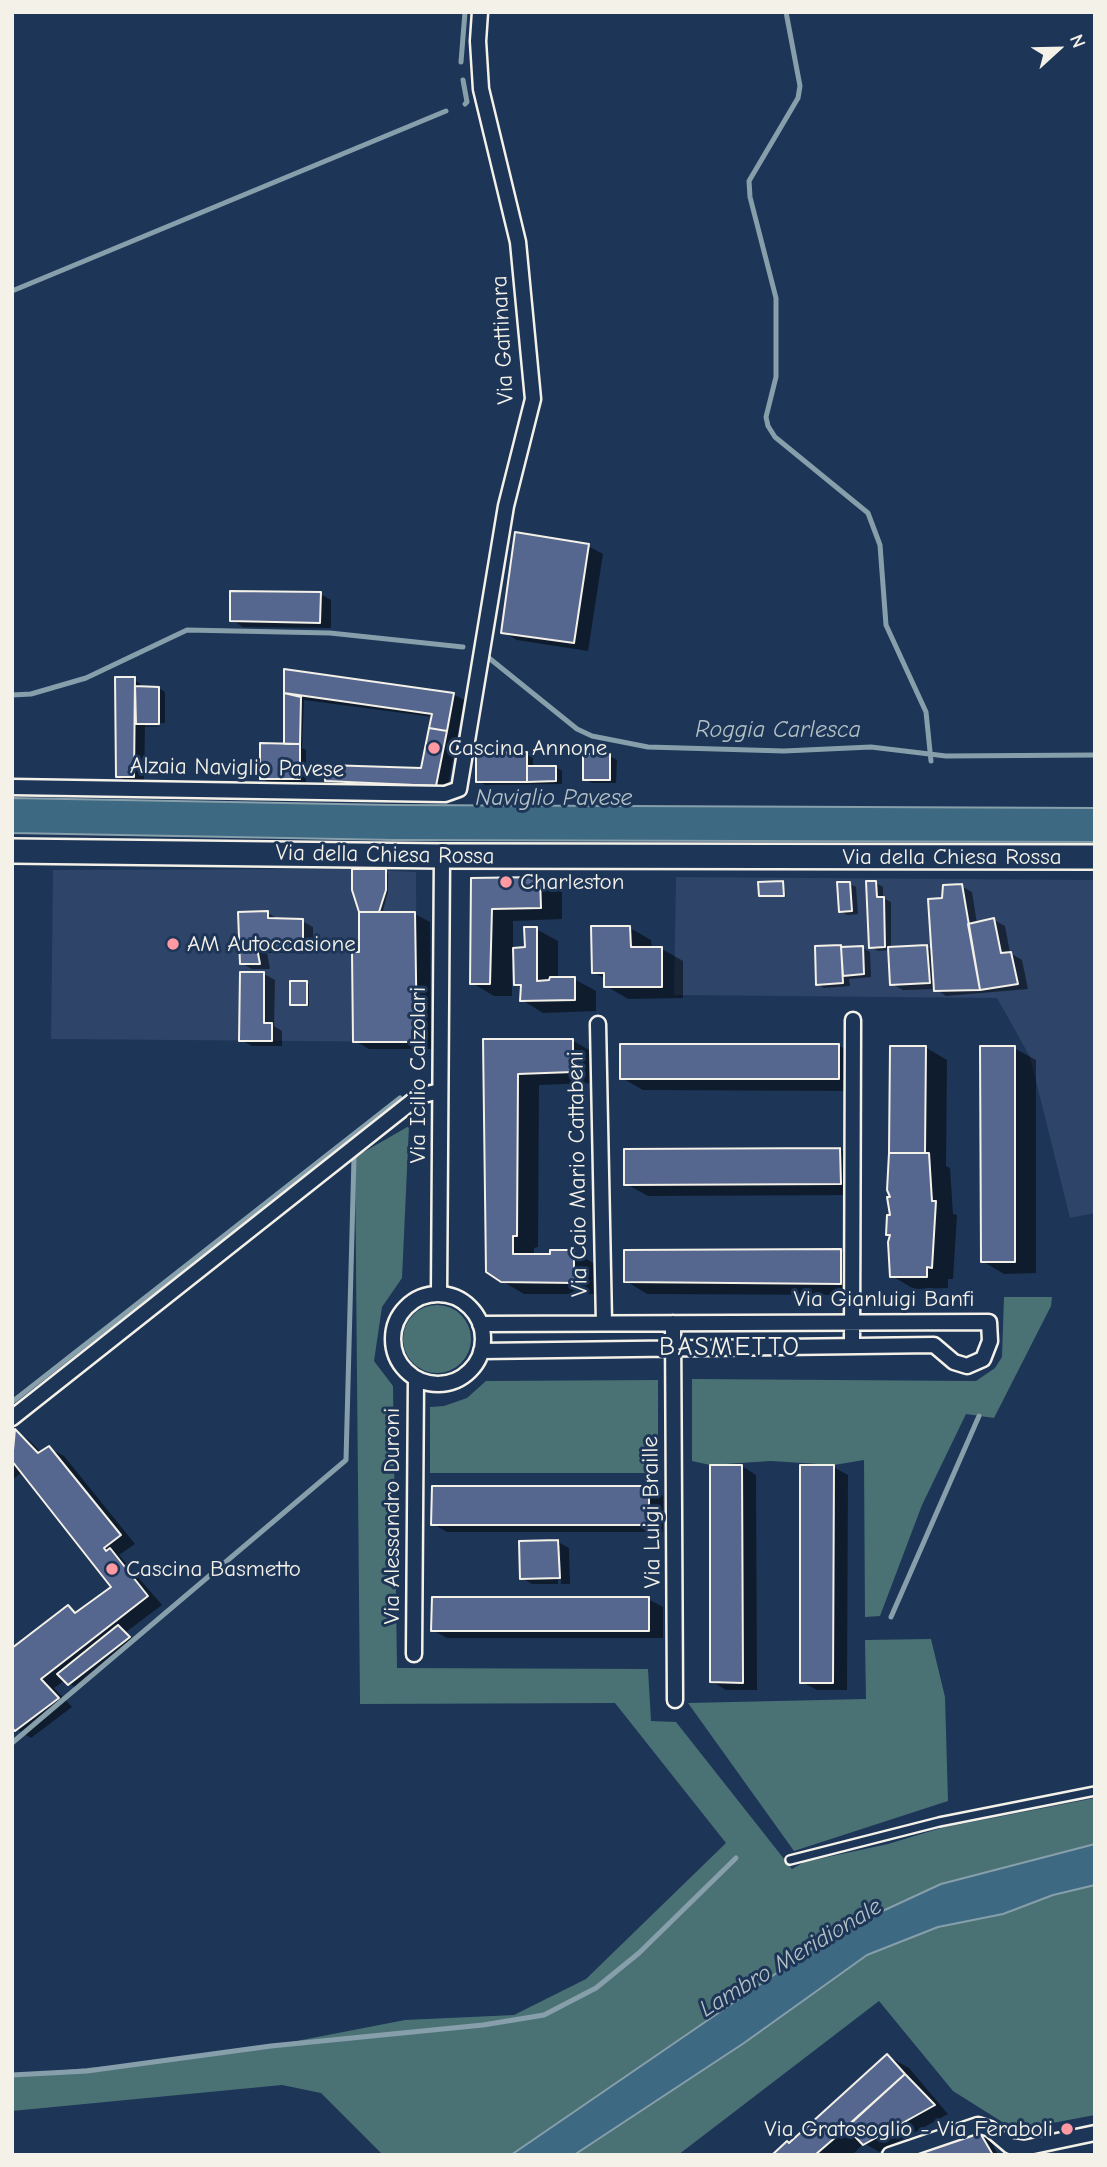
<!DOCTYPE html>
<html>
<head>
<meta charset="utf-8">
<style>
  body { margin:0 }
  #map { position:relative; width:1107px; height:2167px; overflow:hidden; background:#1d3557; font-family:"Comic Neue",sans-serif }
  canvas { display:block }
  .frame { position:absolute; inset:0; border:14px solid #f4f1e8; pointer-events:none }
  .north { position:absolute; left:1023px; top:14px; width:70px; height:70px; -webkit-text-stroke:5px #1d3557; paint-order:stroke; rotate:68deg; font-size:19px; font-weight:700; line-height:28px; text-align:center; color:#f4f1e8 }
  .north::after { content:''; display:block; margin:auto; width:24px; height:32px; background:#f4f1e8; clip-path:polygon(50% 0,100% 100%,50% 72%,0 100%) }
</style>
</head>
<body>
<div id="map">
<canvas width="1107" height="2167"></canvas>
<div class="frame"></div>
<div class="north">N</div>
</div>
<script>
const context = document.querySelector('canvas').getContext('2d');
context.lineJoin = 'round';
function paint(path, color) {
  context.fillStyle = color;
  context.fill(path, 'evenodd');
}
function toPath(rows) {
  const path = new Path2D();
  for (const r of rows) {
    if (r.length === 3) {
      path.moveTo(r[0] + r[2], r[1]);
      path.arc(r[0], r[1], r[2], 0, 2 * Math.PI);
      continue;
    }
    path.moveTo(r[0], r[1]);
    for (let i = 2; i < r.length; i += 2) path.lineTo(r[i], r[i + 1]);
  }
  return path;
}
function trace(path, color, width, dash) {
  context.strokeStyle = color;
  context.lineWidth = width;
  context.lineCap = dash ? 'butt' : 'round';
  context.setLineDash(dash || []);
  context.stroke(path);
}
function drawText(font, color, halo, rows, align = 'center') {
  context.font = font + ' "Comic Neue",sans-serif';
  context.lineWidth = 6;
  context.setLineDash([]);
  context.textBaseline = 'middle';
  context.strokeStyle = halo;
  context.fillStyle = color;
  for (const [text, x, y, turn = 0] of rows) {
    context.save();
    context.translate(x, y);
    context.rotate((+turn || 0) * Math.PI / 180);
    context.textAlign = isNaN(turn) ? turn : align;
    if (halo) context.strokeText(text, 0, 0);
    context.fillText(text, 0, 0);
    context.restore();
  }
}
paint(toPath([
  [352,869,416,872,417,1042,51,1039,53,870],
  [676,877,1095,880,1095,1213,1070,1218,1030,1057,997,998,674,995]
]), '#2e4468');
paint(toPath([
  [409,1126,402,1278,382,1307,374,1361,393,1386,397,1668,648,1669,651,1721,676,1722,792,1869,804,1862,888,1844,941,1828,1095,1798,1095,1844,941,1884,835,1933,511,2155,383,2155,321,2093,282,2085,12,2111,12,2075,161,2061,271,2046,405,2020,514,2015,586,1979,726,1843,615,1703,360,1704,355,1157],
  [1004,1297,1052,1297,1051,1306,994,1418,966,1414,922,1505,880,1616,865,1617,864,1460,834,1465,771,1461,710,1465,692,1461,692,1379,976,1381,995,1368,1002,1357],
  [437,1339,34],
  [658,1380,658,1473,430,1473,430,1407,444,1406,467,1398,486,1381],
  [931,1639,945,1697,948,1801,794,1851,688,1703,866,1699,865,1640],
  [1095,1885,1095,2115,1015,2130,953,2091,879,2001,678,2155,574,2155,744,2043,867,1955,938,1927,1003,1914,1053,1895]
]), '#4a7275');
const water = toPath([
  [12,798,393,805,1095,808,1095,842,394,840,12,833,12,798],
  [1095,1844,1095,1885,1053,1895,1003,1914,938,1927,867,1955,744,2043,574,2155,511,2155,835,1933,941,1884,1095,1844]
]);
paint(water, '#3e6983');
trace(water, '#879fab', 2);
paint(toPath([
  [588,546,603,554,588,651,517,640,503,632],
  [320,594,331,600,331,628,243,627,232,620],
  [134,679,145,688,159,688,165,692,165,723,145,723,145,726,165,726,145,727,144,783,128,782,118,776],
  [286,692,453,694,464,700,447,791,337,787,327,780,423,769,433,717,304,700,302,748,306,750,306,782,268,782,262,778,291,746,292,695],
  [526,754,533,758,533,768,556,767,562,771,562,784,485,785,478,781],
  [610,756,617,760,616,783,592,783,585,779],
  [385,871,388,873,388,892,382,914,415,914,430,922,431,1049,369,1049,355,1041,361,912],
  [540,879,562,892,562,919,513,921,513,949,526,949,536,929,558,941,558,979,574,979,596,991,596,1011,543,1013,522,1000,522,988,516,984,515,964,512,964,512,996,494,996,472,983,472,880],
  [783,883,786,897,760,894],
  [876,883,883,887,883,898,891,902,891,949,927,947,933,950,944,900,961,886,972,892,977,924,994,920,1005,926,1010,953,1022,960,1028,989,946,996,936,989,903,990,892,984,890,950,878,951,871,947],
  [850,884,856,887,858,914,847,915,840,911],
  [268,913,278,919,302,921,313,927,313,953,267,953,270,969,252,969,241,963],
  [630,928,651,940,652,949,662,949,683,961,683,998,628,999,606,986,606,979,593,972],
  [817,948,863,948,870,952,871,977,849,979,850,986,824,988,817,984],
  [264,974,275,980,274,1026,282,1031,282,1046,252,1046,241,1040],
  [306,983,309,984,309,1006,292,1004],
  [572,1040,594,1053,594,1083,539,1085,538,1247,534,1248,534,1256,573,1251,595,1264,595,1294,524,1294,502,1281,485,1041],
  [838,1045,860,1058,860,1091,643,1090,622,1078],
  [925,1047,947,1060,946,1166,950,1168,953,1214,957,1215,953,1279,948,1279,948,1288,914,1289,892,1276,892,1236,888,1234,892,1217,889,1197],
  [1014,1048,1036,1060,1036,1273,1004,1274,982,1261],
  [840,1149,862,1162,862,1195,648,1196,626,1184],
  [840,1251,862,1264,862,1295,647,1294,626,1281],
  [15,1431,29,1440,42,1453,49,1448,64,1456,135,1544,119,1555,162,1605,126,1632,135,1642,76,1688,65,1680,54,1688,72,1707,31,1738,12,1726,68,1607,78,1613,114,1588,23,1471,12,1480,12,1433],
  [742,1466,756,1475,757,1690,726,1690,711,1681],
  [833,1467,848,1475,847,1690,817,1690,802,1682],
  [649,1488,663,1496,663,1532,447,1532,433,1524],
  [558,1542,569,1548,570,1584,561,1584,560,1545,557,1545,558,1584,532,1584,522,1578],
  [648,1599,663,1607,663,1638,447,1638,432,1630],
  [887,2056,909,2068,948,2114,879,2152,864,2143,852,2155,775,2155],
  [979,2133,990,2139,998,2155,918,2155],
  [1095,2152,1095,2155,1077,2155]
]), '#0007');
trace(toPath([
  [786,12,800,86,798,98,749,181,750,197,776,298,776,377,766,417,768,426,775,437,868,513,880,545,886,625,926,712,931,761],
  [461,62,465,12],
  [463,80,467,102,465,104],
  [12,291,446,111],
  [489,658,577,729,592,736,648,747,784,751,871,747,946,756,1095,755],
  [12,695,31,694,86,678,187,630,330,633,463,647],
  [12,1402,400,1098],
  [891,1617,979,1416],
  [12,1743,346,1460,354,1157],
  [12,2075,87,2071,271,2046,483,2025,544,2015,596,1988,639,1953,736,1858]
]), '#879fab', 5);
const building = toPath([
  [515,532,589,544,574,643,501,633,515,532],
  [230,591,321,592,320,623,230,621,230,591],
  [284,669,454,693,447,731,429,728,432,714,284,693,284,669],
  [115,677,135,677,134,777,116,777,115,677],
  [135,686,159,687,159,724,136,724,135,686],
  [284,693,301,697,300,744,284,744,284,693],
  [429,728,447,731,436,786,325,781,326,765,421,768,429,728],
  [260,743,300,744,300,779,260,779,260,743],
  [527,752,527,782,476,782,476,753,527,752],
  [583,754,610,754,610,780,583,780,583,754],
  [527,766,556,766,556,781,527,782,527,766],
  [352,869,386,869,386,890,379,912,359,912,352,890,352,869],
  [540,877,541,908,492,909,490,984,470,984,471,878,540,877],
  [783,881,784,896,759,896,758,882,783,881],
  [866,881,876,881,877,897,884,897,885,947,869,948,866,881],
  [837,882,850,882,852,911,839,912,837,882],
  [962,884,980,990,934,991,928,899,942,898,943,885,962,884],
  [268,911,268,918,303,919,303,948,257,948,260,964,240,964,238,912,268,911],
  [359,912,415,912,417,1042,353,1042,352,952,359,952,359,912],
  [994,918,1001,953,1011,952,1018,984,980,990,968,924,994,918],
  [591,926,630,926,631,947,662,947,662,987,604,987,604,973,592,973,591,926],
  [524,927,537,927,537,981,549,980,550,977,575,977,575,1000,520,1001,521,985,514,985,513,948,525,947,524,927],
  [841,945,843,983,816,985,815,946,841,945],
  [927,945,930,983,890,985,888,947,927,945],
  [863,946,864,974,843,976,841,947,863,946],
  [240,972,264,972,264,1023,272,1023,272,1041,239,1041,240,972],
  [290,981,307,981,307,1005,290,1005,290,981],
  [483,1039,573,1039,573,1072,518,1074,517,1236,513,1236,513,1254,550,1254,550,1250,574,1250,574,1283,501,1282,486,1272,483,1039],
  [620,1044,839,1044,839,1079,620,1079,620,1044],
  [890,1046,926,1046,925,1153,889,1153,890,1046],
  [980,1046,1015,1046,1015,1262,981,1262,980,1046],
  [840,1148,841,1184,624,1185,624,1149,840,1148],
  [889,1153,929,1153,932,1201,936,1201,932,1268,927,1267,927,1277,890,1277,888,1242,890,1235,886,1235,887,1215,890,1215,887,1197,890,1197,887,1190,889,1153],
  [841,1249,841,1284,624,1282,624,1250,841,1249],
  [15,1429,38,1453,49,1446,121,1535,104,1548,106,1551,110,1548,148,1596,41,1679,59,1698,15,1731,12,1728,12,1648,68,1605,75,1613,111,1587,12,1461,15,1429],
  [710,1465,742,1465,743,1683,710,1682,710,1465],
  [800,1465,834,1465,833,1683,800,1683,800,1465],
  [432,1486,649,1486,649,1525,431,1525,432,1486],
  [558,1540,560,1578,520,1579,519,1541,558,1540],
  [432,1597,649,1597,649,1631,431,1631,432,1597],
  [118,1625,130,1637,68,1685,57,1674,118,1625],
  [887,2054,905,2074,837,2136,815,2155,772,2155,787,2141,789,2143,887,2054],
  [905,2074,935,2105,863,2145,846,2127,905,2074],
  [979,2131,993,2155,909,2155,979,2131]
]);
paint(building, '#56678f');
trace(building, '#f4f1e8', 2);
const lane = toPath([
  [790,1860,939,1822,1095,1791]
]);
const street = toPath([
  [12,787,445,794,459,789,506,506,533,399,518,242,481,89,478,41,480,12],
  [598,1024,604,1323],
  [438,1339,45],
  [439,1294,442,856],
  [673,1323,675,1700],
  [480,1324,989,1322,990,1341,983,1359,967,1366,954,1362,934,1345,481,1351],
  [852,1346,853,1020],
  [12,1418,419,1096,440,1091],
  [414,1654,416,1379],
  [890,2155,978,2125,990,2129,1010,2146,1024,2148,1095,2133]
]);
const primary = toPath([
  [12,851,442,856,1095,857]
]);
trace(lane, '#f4f1e8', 12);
trace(street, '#f4f1e8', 19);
trace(primary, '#f4f1e8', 28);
trace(lane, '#1d3557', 7);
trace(street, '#1d3557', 14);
trace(primary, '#1d3557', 23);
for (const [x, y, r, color] of [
  [434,748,7,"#ff9aa2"],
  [506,882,7,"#ff9aa2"],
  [173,944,7,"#ff9aa2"],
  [112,1569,7,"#ff9aa2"],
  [1067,2129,7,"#ff9aa2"]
]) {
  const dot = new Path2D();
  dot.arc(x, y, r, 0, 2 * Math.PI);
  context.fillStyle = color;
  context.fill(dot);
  trace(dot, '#1d3557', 2.5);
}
drawText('23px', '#f4f1e8', '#1d3557', [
  ["Via Gattinara",503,340,-93],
  ["Alzaia Naviglio Pavese",237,768,1],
  ["Via della Chiesa Rossa",385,855,1],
  ["Via della Chiesa Rossa",952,857],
  ["Via Icilio Calzolari",418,1075,-90],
  ["Via Caio Mario Cattabeni",578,1174,-91],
  ["Via Gianluigi Banfi",884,1299],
  ["Via Luigi Braille",652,1512,-91],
  ["Via Alessandro Duroni",392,1516,-90]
]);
drawText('23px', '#f4f1e8', '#1d3557', [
  ["Cascina Annone",448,748],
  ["Charleston",520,882],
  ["AM Autoccasione",187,944],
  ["Cascina Basmetto",126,1569],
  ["Via Gratosoglio - Via Feraboli",1053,2129,"right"]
], 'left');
drawText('italic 24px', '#b4c1c5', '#1d3557', [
  ["Roggia Carlesca",778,730],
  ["Naviglio Pavese",554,798],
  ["Lambro Meridionale",791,1958,-31]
]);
context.letterSpacing = '2px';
drawText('26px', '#f4f1e8', '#1d3557', [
  ["BASMETTO",730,1348]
]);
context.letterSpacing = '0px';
</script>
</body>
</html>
